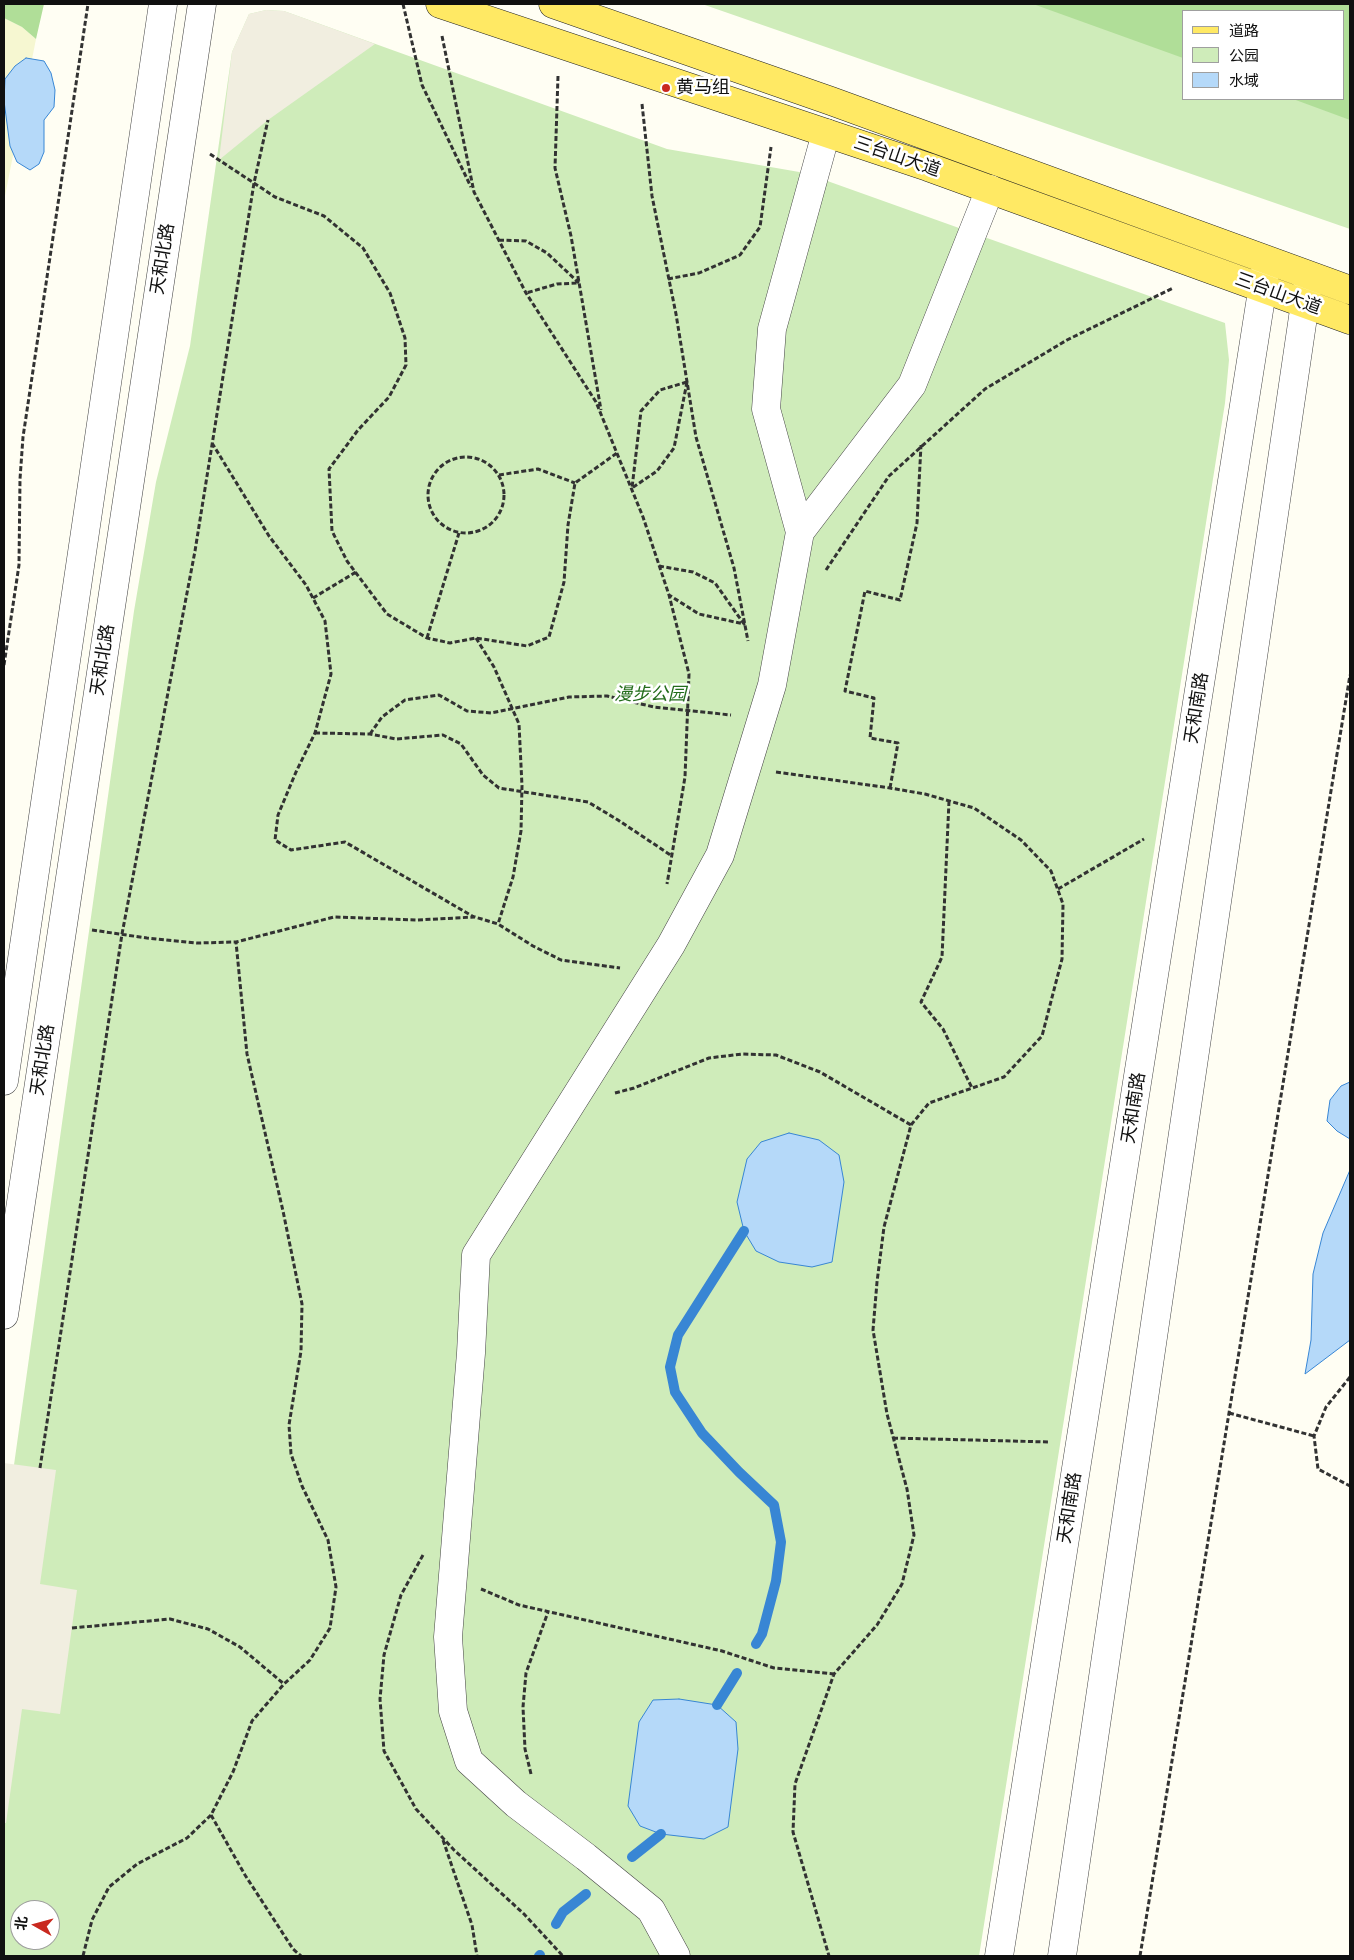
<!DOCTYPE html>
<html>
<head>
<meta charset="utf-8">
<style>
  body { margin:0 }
  #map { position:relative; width:1354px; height:1960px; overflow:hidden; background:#fffef3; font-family:"Libre Baskerville","Noto Sans SC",serif }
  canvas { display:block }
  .frame { position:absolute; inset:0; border:5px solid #101010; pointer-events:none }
  .legend { position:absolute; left:1182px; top:10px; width:162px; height:90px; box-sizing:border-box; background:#fff; border:1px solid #9f9f9f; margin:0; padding:6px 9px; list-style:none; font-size:15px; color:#101010 }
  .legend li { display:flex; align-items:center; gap:10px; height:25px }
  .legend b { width:25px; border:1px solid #9f9f9f }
  .north { position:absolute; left:10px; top:1900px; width:50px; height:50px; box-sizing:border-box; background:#fff; border:1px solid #9f9f9f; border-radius:50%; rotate:277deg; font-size:14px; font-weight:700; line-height:20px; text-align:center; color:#101010 }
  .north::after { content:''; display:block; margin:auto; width:18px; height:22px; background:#c9291f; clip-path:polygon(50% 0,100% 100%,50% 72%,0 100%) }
</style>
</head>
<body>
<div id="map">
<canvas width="1354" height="1960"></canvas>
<div class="frame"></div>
<ul class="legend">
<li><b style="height:6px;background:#ffe964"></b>道路</li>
<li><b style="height:14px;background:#cfecba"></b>公园</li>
<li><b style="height:14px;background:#b5d9f9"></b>水域</li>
</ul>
<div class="north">北</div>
</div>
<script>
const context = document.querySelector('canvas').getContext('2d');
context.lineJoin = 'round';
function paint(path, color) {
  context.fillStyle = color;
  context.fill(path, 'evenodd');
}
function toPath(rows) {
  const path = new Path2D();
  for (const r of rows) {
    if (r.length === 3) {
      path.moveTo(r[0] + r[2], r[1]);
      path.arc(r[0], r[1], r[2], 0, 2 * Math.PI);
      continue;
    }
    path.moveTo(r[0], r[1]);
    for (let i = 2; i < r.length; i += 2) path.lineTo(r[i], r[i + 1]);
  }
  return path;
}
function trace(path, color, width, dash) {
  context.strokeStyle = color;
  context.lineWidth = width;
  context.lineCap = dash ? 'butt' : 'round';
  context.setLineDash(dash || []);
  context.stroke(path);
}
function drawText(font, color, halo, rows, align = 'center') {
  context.font = font + ' "Libre Baskerville","Noto Sans SC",serif';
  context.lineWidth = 5;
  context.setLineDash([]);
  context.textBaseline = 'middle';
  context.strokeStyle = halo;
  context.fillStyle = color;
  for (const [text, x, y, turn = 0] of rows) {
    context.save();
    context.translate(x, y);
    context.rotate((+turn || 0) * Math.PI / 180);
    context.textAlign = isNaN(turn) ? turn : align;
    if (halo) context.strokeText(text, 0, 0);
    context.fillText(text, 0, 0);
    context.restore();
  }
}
paint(toPath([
  [4,18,22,27,36,39,4,201]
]), '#f6f7d1');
paint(toPath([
  [702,4,1350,4,1350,229,1079,135],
  [1183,11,1343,11,1343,99,1183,99],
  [266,10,284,11,667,149,805,173,1225,323,1229,360,1225,403,979,1956,4,1956,4,1536,134,611,156,482,190,346,232,52,249,14],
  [20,1910,50,1910,50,1940,20,1940]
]), '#cfecba');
paint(toPath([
  [4,4,44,4,36,39,22,27,4,18],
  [1033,4,1350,4,1350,120,1293,99,1343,99,1343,11,1183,11,1183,58]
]), '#b0de98');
paint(toPath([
  [266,10,284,11,375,44,268,120,219,160,232,52,249,14],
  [4,1463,56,1470,40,1584,77,1590,60,1714,22,1709,6,1823,4,1823]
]), '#f1eee0');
const water = toPath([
  [26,58,44,61,51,73,55,90,54,107,44,120,44,152,39,164,30,170,17,162,10,146,4,101,5,79,15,66,26,58],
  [1350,1082,1350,1139,1337,1131,1327,1121,1330,1100,1341,1086,1350,1082],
  [789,1133,819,1140,839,1155,844,1182,832,1262,812,1267,779,1262,756,1251,744,1231,737,1202,747,1159,761,1142,789,1133],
  [1350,1170,1350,1340,1305,1374,1311,1340,1313,1274,1323,1233,1350,1170],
  [679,1699,717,1705,736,1722,738,1749,728,1827,704,1839,661,1834,640,1826,628,1806,639,1722,653,1700,679,1699]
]);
paint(water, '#b5d9f9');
trace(water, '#3886d4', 1);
trace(toPath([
  [744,1231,678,1335,670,1367,675,1392,702,1433,739,1472,774,1505,781,1542,776,1581,762,1634,756,1644],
  [717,1705,737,1673],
  [632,1857,661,1834],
  [556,1924,563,1912,586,1894],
  [539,1956,540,1955]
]), '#3886d4', 10);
const minor = toPath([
  [800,532,912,385,990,189],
  [4,1081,163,4],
  [4,1315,202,4],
  [676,1956,651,1910,586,1857,516,1804,469,1761,453,1711,448,1637,471,1353,476,1255,671,945,720,855,772,685,800,532,766,409,772,329,826,133],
  [999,1956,1266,266],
  [1062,1956,1309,276]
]);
const major = toPath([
  [440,4,928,167,1350,320],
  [553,4,831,101,1350,290]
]);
trace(minor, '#434343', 29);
trace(major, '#212121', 29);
trace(toPath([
  [403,4,422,85,471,187],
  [442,36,474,192,526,293,596,402,643,517,669,595,689,674,685,777,667,884],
  [558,76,555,168,571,236,601,410],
  [642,104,652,196,676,314,696,437,734,568,748,641],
  [210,154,275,197,324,216,363,248,390,293,405,338,406,365,389,397,358,430,329,469,332,531,347,561,387,614,427,638,450,643,476,638,527,646,549,637,564,582,568,525,575,483,617,453],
  [499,240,526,241,547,253,579,283,557,284,526,293],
  [668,279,699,273,740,255,760,227,771,147],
  [687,382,674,448,657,471,632,488,641,411,660,390,687,382],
  [212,443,269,536,306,585,325,621,331,674,315,733,296,772,278,815,275,840,291,850,345,842,474,917],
  [466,495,38],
  [499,475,538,469,575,483],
  [659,566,693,572,715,583,744,624,699,614,669,595],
  [826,570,889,476,985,389,1067,340,1173,288],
  [313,598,356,572],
  [427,638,459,533],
  [476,638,494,667,519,724,522,786,521,831,513,877,498,924],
  [4,665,19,565,20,479,23,437,88,4],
  [315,733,370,734,396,739,443,735,461,744,483,775,499,788,588,802,618,820,672,856],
  [370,734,382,717,405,700,439,695,467,711,491,713,569,697,607,696,654,707,731,715],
  [776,772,890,788,925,794,974,808,1021,840,1051,871,1063,904,1062,959,1042,1036,1004,1077,929,1103,911,1125,884,1227,877,1282,873,1330,887,1414,907,1489,914,1535,902,1584,877,1625,834,1674,795,1784,793,1832,829,1956],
  [890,788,898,743,870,738,874,698,845,691,865,591,900,600,917,523,921,445],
  [949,801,942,957,921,1002,943,1029,972,1088],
  [1058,889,1144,839],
  [92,930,147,938,197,943,236,942,334,917,417,920,475,917,498,924,533,946,561,960,620,968],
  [615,1093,634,1088,709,1058,742,1054,776,1055,820,1072,911,1125],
  [1350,1377,1326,1407,1314,1436,1318,1469,1350,1486],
  [1229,1413,1314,1436],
  [893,1438,1050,1442],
  [40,1468,122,934,195,551,254,183,268,120],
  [423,1555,401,1595,384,1655,380,1699,384,1751,416,1809,454,1850,524,1914,563,1956],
  [481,1589,519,1605,722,1651,774,1668,834,1674],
  [72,1628,170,1619,208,1629,240,1647,284,1684],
  [531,1774,525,1749,523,1707,526,1673,548,1612],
  [211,1815,245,1875,293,1949,301,1956],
  [443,1840,472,1925,477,1956],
  [83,1956,92,1920,109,1887,137,1864,187,1838,211,1815,233,1772,252,1721,284,1684,310,1660,330,1628,336,1587,328,1540,302,1486,291,1454,289,1425,301,1351,302,1304,283,1211,247,1054,236,942],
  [1140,1956,1350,675]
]), '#323232', 3, [5, 2.5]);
trace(minor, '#fff', 28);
trace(major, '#ffe964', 28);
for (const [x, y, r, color] of [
  [666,88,5,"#c9291f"]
]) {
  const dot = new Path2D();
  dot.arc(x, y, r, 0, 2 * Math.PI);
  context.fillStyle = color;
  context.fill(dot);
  trace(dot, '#fff', 2);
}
drawText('18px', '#101010', '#fff', [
  ["黄马组",676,88]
], 'left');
drawText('18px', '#101010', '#fff', [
  ["三台山大道",897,157,19],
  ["天和北路",163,259,-81],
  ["三台山大道",1278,294,20],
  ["天和北路",103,660,-81],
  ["天和南路",1197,708,-81],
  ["天和北路",43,1060,-81],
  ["天和南路",1134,1108,-81],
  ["天和南路",1070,1508,-81]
]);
drawText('italic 18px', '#246d1c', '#fff', [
  ["漫步公园",650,695]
]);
</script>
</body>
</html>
